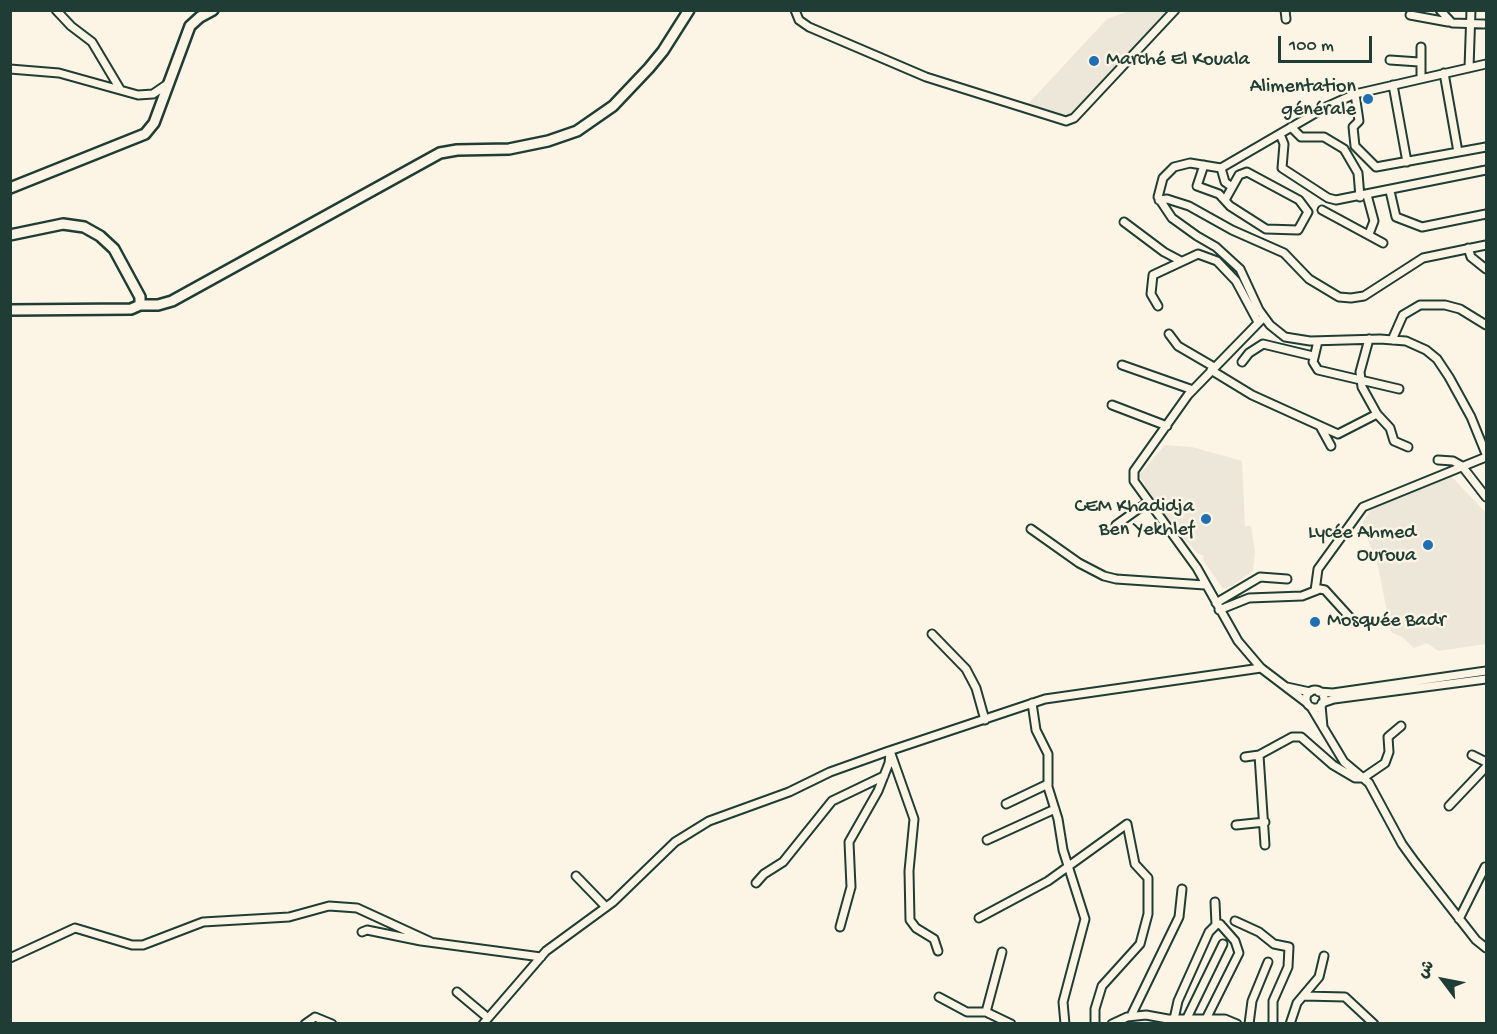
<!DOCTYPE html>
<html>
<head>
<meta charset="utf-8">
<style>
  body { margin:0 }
  #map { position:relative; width:1497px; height:1034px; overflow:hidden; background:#fcf5e5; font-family:"Gochi Hand","Playpen Sans Arabic",sans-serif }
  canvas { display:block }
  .frame { position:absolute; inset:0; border:12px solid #1f3d34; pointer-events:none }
  .north { position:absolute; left:1413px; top:950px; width:60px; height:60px; -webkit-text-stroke:4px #fcf5e5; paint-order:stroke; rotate:302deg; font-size:16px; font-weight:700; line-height:24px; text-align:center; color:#1f3d34 }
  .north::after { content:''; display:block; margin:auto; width:21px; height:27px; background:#1f3d34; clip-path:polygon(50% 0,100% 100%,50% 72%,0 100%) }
  .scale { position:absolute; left:1278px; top:36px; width:94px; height:27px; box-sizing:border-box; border:3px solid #1f3d34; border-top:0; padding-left:8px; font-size:18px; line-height:21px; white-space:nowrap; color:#1f3d34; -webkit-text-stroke:4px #fcf5e5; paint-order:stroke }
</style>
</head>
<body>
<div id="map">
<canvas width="1497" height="1034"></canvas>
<div class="frame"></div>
<div class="north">ش</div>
<div class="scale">100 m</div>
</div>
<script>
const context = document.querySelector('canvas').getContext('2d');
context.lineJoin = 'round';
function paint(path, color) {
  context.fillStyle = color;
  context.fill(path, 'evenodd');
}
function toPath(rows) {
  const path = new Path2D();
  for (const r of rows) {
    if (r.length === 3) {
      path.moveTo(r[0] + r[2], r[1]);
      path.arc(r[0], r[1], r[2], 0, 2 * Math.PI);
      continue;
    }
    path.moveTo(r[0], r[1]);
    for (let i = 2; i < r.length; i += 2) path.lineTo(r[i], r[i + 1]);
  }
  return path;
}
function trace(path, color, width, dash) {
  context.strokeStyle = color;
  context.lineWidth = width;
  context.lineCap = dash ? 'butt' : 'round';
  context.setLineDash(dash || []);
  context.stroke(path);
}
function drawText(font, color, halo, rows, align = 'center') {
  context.font = font + ' "Gochi Hand",sans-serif';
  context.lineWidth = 5;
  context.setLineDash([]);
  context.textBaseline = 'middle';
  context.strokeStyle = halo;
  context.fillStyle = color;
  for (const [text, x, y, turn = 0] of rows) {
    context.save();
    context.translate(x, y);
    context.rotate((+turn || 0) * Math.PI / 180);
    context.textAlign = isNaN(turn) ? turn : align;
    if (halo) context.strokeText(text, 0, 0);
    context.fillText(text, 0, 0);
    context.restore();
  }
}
paint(toPath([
  [1129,11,1169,11,1068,118,1028,104,1107,19],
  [1165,445,1192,447,1242,461,1245,526,1251,526,1255,552,1253,571,1231,586,1223,589,1203,560,1204,556,1197,553,1161,513,1139,475],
  [1451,476,1486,513,1486,644,1438,651,1427,643,1414,648,1402,637,1391,632,1378,566,1362,524,1371,509,1423,485]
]), '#ece7d8');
const minor = toPath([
  [56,10,71,26,92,42,120,89],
  [795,10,799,20,809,27,926,77,1066,121,1074,118,1175,10],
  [1285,10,1286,19],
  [1440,10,1452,23,1484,24],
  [1410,15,1448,22],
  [1390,60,1419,62],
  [1486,64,1355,94,1326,107,1221,168,1190,163,1174,167,1163,178,1158,197,1172,218,1197,236,1216,247,1240,269,1259,310,1270,325,1285,337,1310,341,1380,339,1406,341,1426,350,1437,359,1449,377,1471,417,1486,454],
  [1469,68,1471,10],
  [10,69,59,73,138,95,153,94,169,83],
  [1444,73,1458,152],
  [1421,78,1421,47],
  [1393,85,1407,162],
  [1355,94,1359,121,1353,127,1355,146,1376,167,1486,147],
  [1291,127,1301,137,1324,137,1344,149,1358,173,1360,197],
  [1280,134,1284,144,1282,168,1328,198,1336,200,1486,170],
  [1204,165,1197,186,1219,194,1230,206,1266,229,1298,230,1308,212,1299,200,1247,172,1239,175,1225,200],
  [1221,168,1225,182,1232,187],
  [1390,191,1396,217,1422,227,1486,214],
  [1367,195,1374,221,1369,234],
  [1159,200,1167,199,1189,206,1232,230,1284,253,1309,279,1339,297,1351,298,1364,296,1423,258,1486,245],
  [1322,210,1383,243],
  [1124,222,1164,252,1181,261],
  [1468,248,1471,257,1486,269],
  [1158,306,1151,294,1153,275,1198,254,1217,261,1236,281,1258,322],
  [1264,317,1188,395,1134,471,1134,481,1197,568,1238,641,1261,668,1307,703],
  [1169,334,1178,346,1214,367],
  [1369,339,1360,372,1362,387,1377,414,1390,428,1394,441,1408,447],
  [1392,340,1403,315,1420,305,1445,305,1460,309,1486,325],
  [1318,341,1313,362,1318,370,1399,389],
  [1242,362,1249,353,1263,344,1313,356],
  [1122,365,1193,390],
  [1211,370,1252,395,1338,434,1377,414],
  [1112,405,1167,426],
  [1320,426,1331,446],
  [1438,460,1453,461,1462,466,1486,497],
  [1116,525,1148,502],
  [1031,529,1079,563,1104,576,1116,579,1205,585],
  [1315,591,1318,569,1363,507,1486,457],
  [1216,603,1260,577,1287,579],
  [1219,610,1249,598,1302,596,1320,589,1325,590,1355,623],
  [932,634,966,669,976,688,985,720],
  [1287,687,1310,692],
  [1315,699,9],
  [1319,692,1333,693,1486,671],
  [1032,703,1036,730,1048,754,1048,787,1058,819,1063,850,1085,919,1063,1002,1065,1024],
  [1322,703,1334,699,1486,679],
  [1321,705,1323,727],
  [1311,707,1344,762,1369,783,1402,844,1415,862,1476,940,1486,948],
  [890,751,914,819,909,871,910,920,916,928,934,939,938,951],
  [1259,755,1265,845],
  [1472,755,1486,762],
  [1245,757,1259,755,1292,737,1301,737,1333,765,1355,778,1363,778,1385,763,1389,752,1388,737,1401,726],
  [1006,804,1048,784],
  [1449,806,1486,767],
  [1236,825,1265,822],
  [987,840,1055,809],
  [576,876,606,907],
  [756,883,764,874,783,862,832,801,884,776],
  [1215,902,1216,925],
  [979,918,1048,881,1127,824,1135,864,1148,878,1148,914,1140,944,1102,986,1095,1009,1095,1024],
  [1459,919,1485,867],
  [1235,921,1259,932,1274,944,1289,947,1288,967,1273,1001,1273,1024],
  [840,927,851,887,849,842,878,791,889,763,890,753],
  [362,932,367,930,421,941,541,957],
  [10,958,75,928,132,945,143,945,203,922,289,917,329,906,357,908,431,942],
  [457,992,488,1018],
  [1304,996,1345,997,1374,1024],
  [939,997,967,1012,986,1012,1011,1024],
  [986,1012,1002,952],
  [1131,1016,1179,917,1182,889],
  [1174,1019,1178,1001,1209,932,1216,925,1220,924,1235,941,1239,953,1206,1019],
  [1186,1020,1223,944],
  [305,1024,315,1017,332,1024],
  [483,1024,546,951,613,902,675,842,709,821,789,792,830,772,886,752,1045,699,1261,668],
  [1112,1024,1127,1017,1146,1015,1168,1019,1225,1019,1237,1024],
  [1249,1024,1252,1001,1268,962],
  [1290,1024,1297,1003,1319,977,1324,956]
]);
const major = toPath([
  [10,188,145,134,154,123,190,26,200,17,213,10],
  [10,235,63,224,84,227,100,236,114,249,140,297,140,305,131,309,10,310],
  [140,305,158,305,172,301,440,153,457,150,509,149,548,141,577,131,613,106,649,68,663,51,689,10]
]);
trace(minor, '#1f3d34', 11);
trace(major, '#1f3d34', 14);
trace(minor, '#fcf5e5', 7);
trace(major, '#fcf5e5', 9);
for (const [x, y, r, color] of [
  [1094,61,6,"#1f6fb2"],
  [1368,99,6,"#1f6fb2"],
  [1206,519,6,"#1f6fb2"],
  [1428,545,6,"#1f6fb2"],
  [1315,622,6,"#1f6fb2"]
]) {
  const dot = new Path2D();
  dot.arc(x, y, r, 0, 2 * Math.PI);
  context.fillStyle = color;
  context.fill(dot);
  trace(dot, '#fcf5e5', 2);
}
drawText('20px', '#1f3d34', '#fcf5e5', [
  ["Marché El Kouala",1106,61,"left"],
  ["Alimentation",1356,88],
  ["générale",1356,111],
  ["CEM Khadidja",1194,508],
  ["Ben Yekhlef",1194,531],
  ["Lycée Ahmed",1416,534],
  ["Ouroua",1416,557],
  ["Mosquée Badr",1327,622,"left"]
], 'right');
</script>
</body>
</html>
